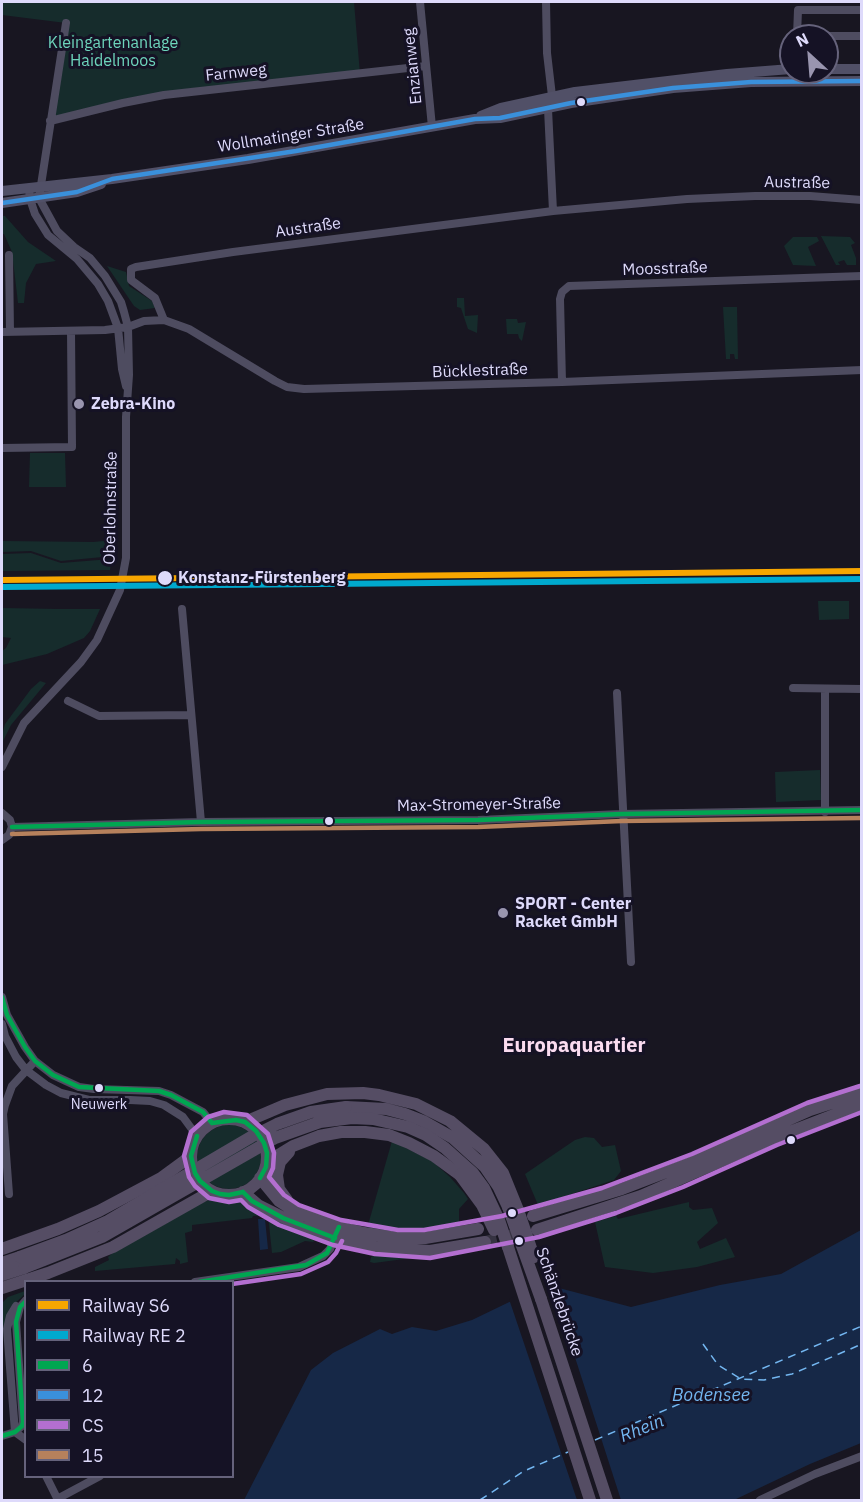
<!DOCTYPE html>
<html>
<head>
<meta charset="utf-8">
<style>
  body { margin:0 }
  #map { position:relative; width:863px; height:1502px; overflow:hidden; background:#181621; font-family:"IBM Plex Sans",sans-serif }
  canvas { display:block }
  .frame { position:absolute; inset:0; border:3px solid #dedafb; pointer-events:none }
  .legend { position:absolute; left:24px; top:1280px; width:210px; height:198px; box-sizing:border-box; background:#151225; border:2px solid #65627b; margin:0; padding:8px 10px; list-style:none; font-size:18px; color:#dedafb }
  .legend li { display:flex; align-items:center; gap:12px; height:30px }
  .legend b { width:30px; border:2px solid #65627b }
  .north { position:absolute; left:779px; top:24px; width:60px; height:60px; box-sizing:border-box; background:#151225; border:2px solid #65627b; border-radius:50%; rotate:334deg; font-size:16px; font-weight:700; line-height:24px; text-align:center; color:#dedafb }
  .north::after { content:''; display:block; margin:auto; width:21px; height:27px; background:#9995af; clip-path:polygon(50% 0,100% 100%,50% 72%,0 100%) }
</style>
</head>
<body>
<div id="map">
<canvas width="863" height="1502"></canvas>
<div class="frame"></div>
<ul class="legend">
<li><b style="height:8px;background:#f7a600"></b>Railway S6</li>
<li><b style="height:8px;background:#00a9ce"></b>Railway RE 2</li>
<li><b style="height:8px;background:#00a651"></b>6</li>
<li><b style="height:8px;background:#3a90db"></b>12</li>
<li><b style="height:8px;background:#b36fd0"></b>CS</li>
<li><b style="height:8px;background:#b6815c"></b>15</li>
</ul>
<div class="north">N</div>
</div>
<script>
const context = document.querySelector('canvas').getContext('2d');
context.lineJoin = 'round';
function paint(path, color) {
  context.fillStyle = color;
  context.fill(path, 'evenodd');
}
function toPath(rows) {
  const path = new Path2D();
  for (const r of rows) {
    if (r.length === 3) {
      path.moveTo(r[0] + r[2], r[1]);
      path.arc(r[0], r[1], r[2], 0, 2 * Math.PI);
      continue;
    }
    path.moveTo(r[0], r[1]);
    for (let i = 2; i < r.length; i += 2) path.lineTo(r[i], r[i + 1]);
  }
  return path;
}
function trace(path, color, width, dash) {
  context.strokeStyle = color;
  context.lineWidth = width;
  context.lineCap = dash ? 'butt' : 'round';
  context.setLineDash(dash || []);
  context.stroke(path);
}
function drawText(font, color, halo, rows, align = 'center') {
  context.font = font + ' "IBM Plex Sans",sans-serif';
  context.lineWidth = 6;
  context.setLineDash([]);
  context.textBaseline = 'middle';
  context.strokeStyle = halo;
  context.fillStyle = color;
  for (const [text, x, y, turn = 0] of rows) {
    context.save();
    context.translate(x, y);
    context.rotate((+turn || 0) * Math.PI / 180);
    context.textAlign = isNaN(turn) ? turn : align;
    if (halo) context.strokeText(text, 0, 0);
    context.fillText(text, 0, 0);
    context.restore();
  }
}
paint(toPath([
  [2,2,354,2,360,74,164,95,50,121,66,23,2,15],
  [2,216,5,216,28,242,56,261,36,264,26,283,24,303,18,303,12,252,4,234,2,234],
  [821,236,850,237,855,243,851,245,856,258,856,265,847,265,844,260,838,262,840,265,836,265],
  [793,237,817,237,819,241,808,247,816,266,793,265,784,246],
  [107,266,126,272,129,286,152,301,155,308,140,310,134,306],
  [457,298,464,298,465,316,478,315,477,333,468,329,461,308,457,307],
  [723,307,737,307,738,359,735,359,734,354,730,354,730,359,726,359],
  [506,319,517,319,518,323,526,322,522,341,519,338,518,334,507,334],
  [30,453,65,453,66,487,29,487],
  [114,540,113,556,61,561,31,551,2,552,2,541,93,542],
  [31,553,61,563,111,559,110,570,2,571,2,554],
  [818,601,849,601,849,619,819,620],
  [2,608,58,609,100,609,90,631,84,638,47,654,2,665,2,651,6,648,11,638,2,637],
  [40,681,46,683,11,725,2,743,2,735,5,724,31,689],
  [820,770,821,800,776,802,775,772],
  [229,1157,32],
  [585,1137,594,1138,602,1147,615,1145,621,1171,614,1180,538,1205,525,1174,575,1140],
  [392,1141,432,1161,450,1177,464,1193,468,1199,459,1209,459,1228,410,1235,369,1230,368,1225],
  [215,1198,245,1201,304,1232,311,1236,314,1242,305,1241,281,1252,272,1253,268,1215,253,1216,252,1218,192,1225,192,1231,185,1233,188,1262,180,1264,180,1261,176,1258,175,1264,95,1271,95,1267,109,1260,108,1257,117,1249,149,1233,201,1203],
  [689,1202,689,1207,693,1210,712,1208,718,1223,697,1242,700,1249,726,1238,735,1257,697,1267,653,1273,605,1267,595,1222,616,1216,618,1219],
  [381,1252,434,1255,374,1263,370,1262,371,1257],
  [25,1291,25,1294,11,1307,4,1343,2,1303,8,1297]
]), '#162c2c');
paint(toPath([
  [258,1219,265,1219,268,1249,260,1250],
  [861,1230,861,1443,810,1464,734,1500,244,1500,311,1370,333,1353,380,1329,392,1334,412,1327,436,1331,472,1320,530,1292,559,1288,631,1307,720,1285,781,1274]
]), '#162847');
paint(toPath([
  [552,1286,621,1500,577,1500,509,1299,529,1289]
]), '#181621');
trace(toPath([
  [703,1344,718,1365,741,1379,764,1380,792,1374,862,1344],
  [595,1440,862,1326],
  [480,1500,524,1471,568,1452]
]), '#73b6f0', 1.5, [8, 6]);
trace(toPath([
  [485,1242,528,1232]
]), '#363342', 12, [12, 6]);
trace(toPath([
  [420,2,432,127],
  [546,2,547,53,552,96,548,109,553,211],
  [797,36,798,10,862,10],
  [797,36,862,36],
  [50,121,123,103,164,95,426,66],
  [29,189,30,199,35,214,48,235,77,259,98,284,108,301,118,328,122,369,126,386],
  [9,255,10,332],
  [164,320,155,298,131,280,131,269,136,267,233,252,553,211,687,199,755,196,810,196,862,200],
  [2,332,105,330,128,327,144,321,164,320,189,329,275,381,287,387,304,389,562,382,862,370],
  [562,382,560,299,562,292,569,286,862,276],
  [2,448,72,447,71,331],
  [182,609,201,822],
  [793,688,862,689],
  [825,689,825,812],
  [617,693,631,962],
  [68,701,99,716,191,715],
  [2,767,24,723,81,662,97,640,120,590,126,558,126,417,129,375,128,327,124,312,121,302,105,276,90,258,74,247,57,231,39,198,66,23],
  [2,813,10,820,12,827,9,835,2,840],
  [12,827,201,822,478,820,622,814,862,810],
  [2,997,7,1015,25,1047,35,1061,53,1075,79,1087,94,1089,159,1091,171,1095,203,1112,212,1123],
  [2,1024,5,1036,16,1057,26,1070,46,1085,61,1093,89,1100,130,1100,150,1101,164,1105,183,1117,197,1136],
  [9,1194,3,1114,5,1105,12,1086,35,1061],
  [195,1282,299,1267,323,1256,330,1249,336,1234],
  [15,1432,7,1329,10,1316,16,1306],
  [15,1432,26,1440],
  [2,1436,15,1432,22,1426,23,1422,16,1322,20,1307,26,1300],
  [46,1476,58,1500],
  [57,1499,100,1476],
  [760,1500,815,1474,862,1456]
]), '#4e4c60', 8);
trace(toPath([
  [827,69,862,69],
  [481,116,501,108,575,92,727,74,791,69],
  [2,191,112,179,248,159,475,119,500,118,571,103,673,88,751,82,862,81],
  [2,203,77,192,101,184]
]), '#515067', 10);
trace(toPath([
  [346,1107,386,1109,405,1114,423,1121,453,1138,485,1167,498,1186,508,1207],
  [229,1157,38],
  [245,1122,285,1105,327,1094,363,1093,379,1095,416,1104,450,1121,484,1149,503,1173,518,1210],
  [267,1162,293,1146,319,1136,341,1132,365,1132,389,1135,409,1143,434,1156,460,1175],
  [260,1178,279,1201,296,1212,339,1227,364,1233,397,1238,425,1238,478,1229],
  [243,1192,258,1205,302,1227,335,1238,376,1247,430,1251,485,1242],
  [287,1200,279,1189,277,1175,280,1162,289,1152],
  [533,1216,622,1189,695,1161,810,1110,862,1093],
  [537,1230,641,1196,774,1138,862,1104],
  [508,1247,590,1500],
  [2,1249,58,1229,99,1211,161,1178,191,1156],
  [2,1263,20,1257],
  [2,1275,24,1268],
  [2,1288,48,1273,113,1247,212,1191],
  [541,1299,607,1500]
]), '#554d64', 12);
trace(toPath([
  [460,1175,482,1205,494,1230],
  [508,1207,541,1299],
  [518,1210,534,1257],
  [20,1257,66,1240,108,1221,251,1137,277,1124,311,1112,346,1107],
  [24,1268,102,1237,275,1138,320,1122,352,1118,373,1119,408,1127,426,1135,445,1148,473,1173,484,1188,499,1220,508,1247]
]), '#554d64', 12);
trace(toPath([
  [12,827,201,822,478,820,622,814,862,810],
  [2,997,7,1015,25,1047,35,1061,53,1075,79,1087,159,1091,171,1095,203,1112,212,1123],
  [212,1123,236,1120,245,1122,256,1131,264,1143,267,1153,266,1167,260,1178],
  [197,1136,191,1156,195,1173,200,1181,212,1191,220,1194,229,1195,243,1192],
  [243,1192,252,1201,283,1218,335,1238],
  [199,1282,306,1265,327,1253,339,1227],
  [2,1436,15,1432,22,1426,23,1422,16,1322,20,1307,26,1301]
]), '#00a651', 4.5);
trace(toPath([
  [2,203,77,192,112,179,296,151,475,119,500,118,571,103,673,88,751,82,862,81]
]), '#3a90db', 4.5);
trace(toPath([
  [860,1086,807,1103,692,1154,602,1188,502,1216,424,1230,398,1230,341,1220,299,1205,284,1195,269,1177,273,1168,274,1153,268,1134,247,1115,224,1112,208,1117,191,1132,184,1156,189,1177,195,1186,209,1198,229,1202,241,1200,248,1207,279,1225,333,1245,375,1254,430,1258,539,1237,616,1213,683,1187,777,1145,862,1112],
  [232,1284,301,1274,328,1262,336,1253,342,1241]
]), '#b36fd0', 4.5);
trace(toPath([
  [12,834,201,829,478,827,622,821,862,818]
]), '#b6815c', 4.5);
trace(toPath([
  [2,580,862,571]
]), '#f7a600', 6);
trace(toPath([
  [2,587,862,579]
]), '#00a9ce', 6);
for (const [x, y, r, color] of [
  [581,102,5,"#dedafb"],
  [79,404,6,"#9995af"],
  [165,578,8,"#dedafb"],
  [329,821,5,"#dedafb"],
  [503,913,6,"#9995af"],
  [99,1088,5,"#dedafb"],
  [791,1140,5,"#dedafb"],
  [512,1213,5,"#dedafb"],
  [519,1241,5,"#dedafb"]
]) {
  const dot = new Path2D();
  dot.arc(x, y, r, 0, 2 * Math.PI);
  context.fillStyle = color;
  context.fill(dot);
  trace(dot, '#151225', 2);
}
drawText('14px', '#dedafb', '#151225', [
  ["Neuwerk",99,1105]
]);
drawText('16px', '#6dd4bb', '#151225', [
  ["Kleingartenanlage",113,43],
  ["Haidelmoos",113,61]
]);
drawText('16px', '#dedafb', '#151225', [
  ["Enzianweg",413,66,-96],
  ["Farnweg",236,73,-6],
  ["Wollmatinger Straße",291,136,-9],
  ["Austraße",797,183,1],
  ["Austraße",308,228,-8],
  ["Moosstraße",665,269,-2],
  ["Bücklestraße",480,371,-2],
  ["Oberlohnstraße",111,508,-89],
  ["Max-Stromeyer-Straße",479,805,-1],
  ["Schänzlebrücke",559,1302,71]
]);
drawText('bold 16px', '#dedafb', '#151225', [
  ["Zebra-Kino",91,404],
  ["SPORT - Center",515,904],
  ["Racket GmbH",515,922]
], 'left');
drawText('bold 16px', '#dedafb', '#151225', [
  ["Konstanz-Fürstenberg",178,578]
], 'left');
drawText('italic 18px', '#73b6f0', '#151225', [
  ["Bodensee",711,1396],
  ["Rhein",642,1429,-22]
]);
drawText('bold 20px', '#fbdcf0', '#151225', [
  ["Europaquartier",574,1046]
]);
</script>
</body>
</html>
